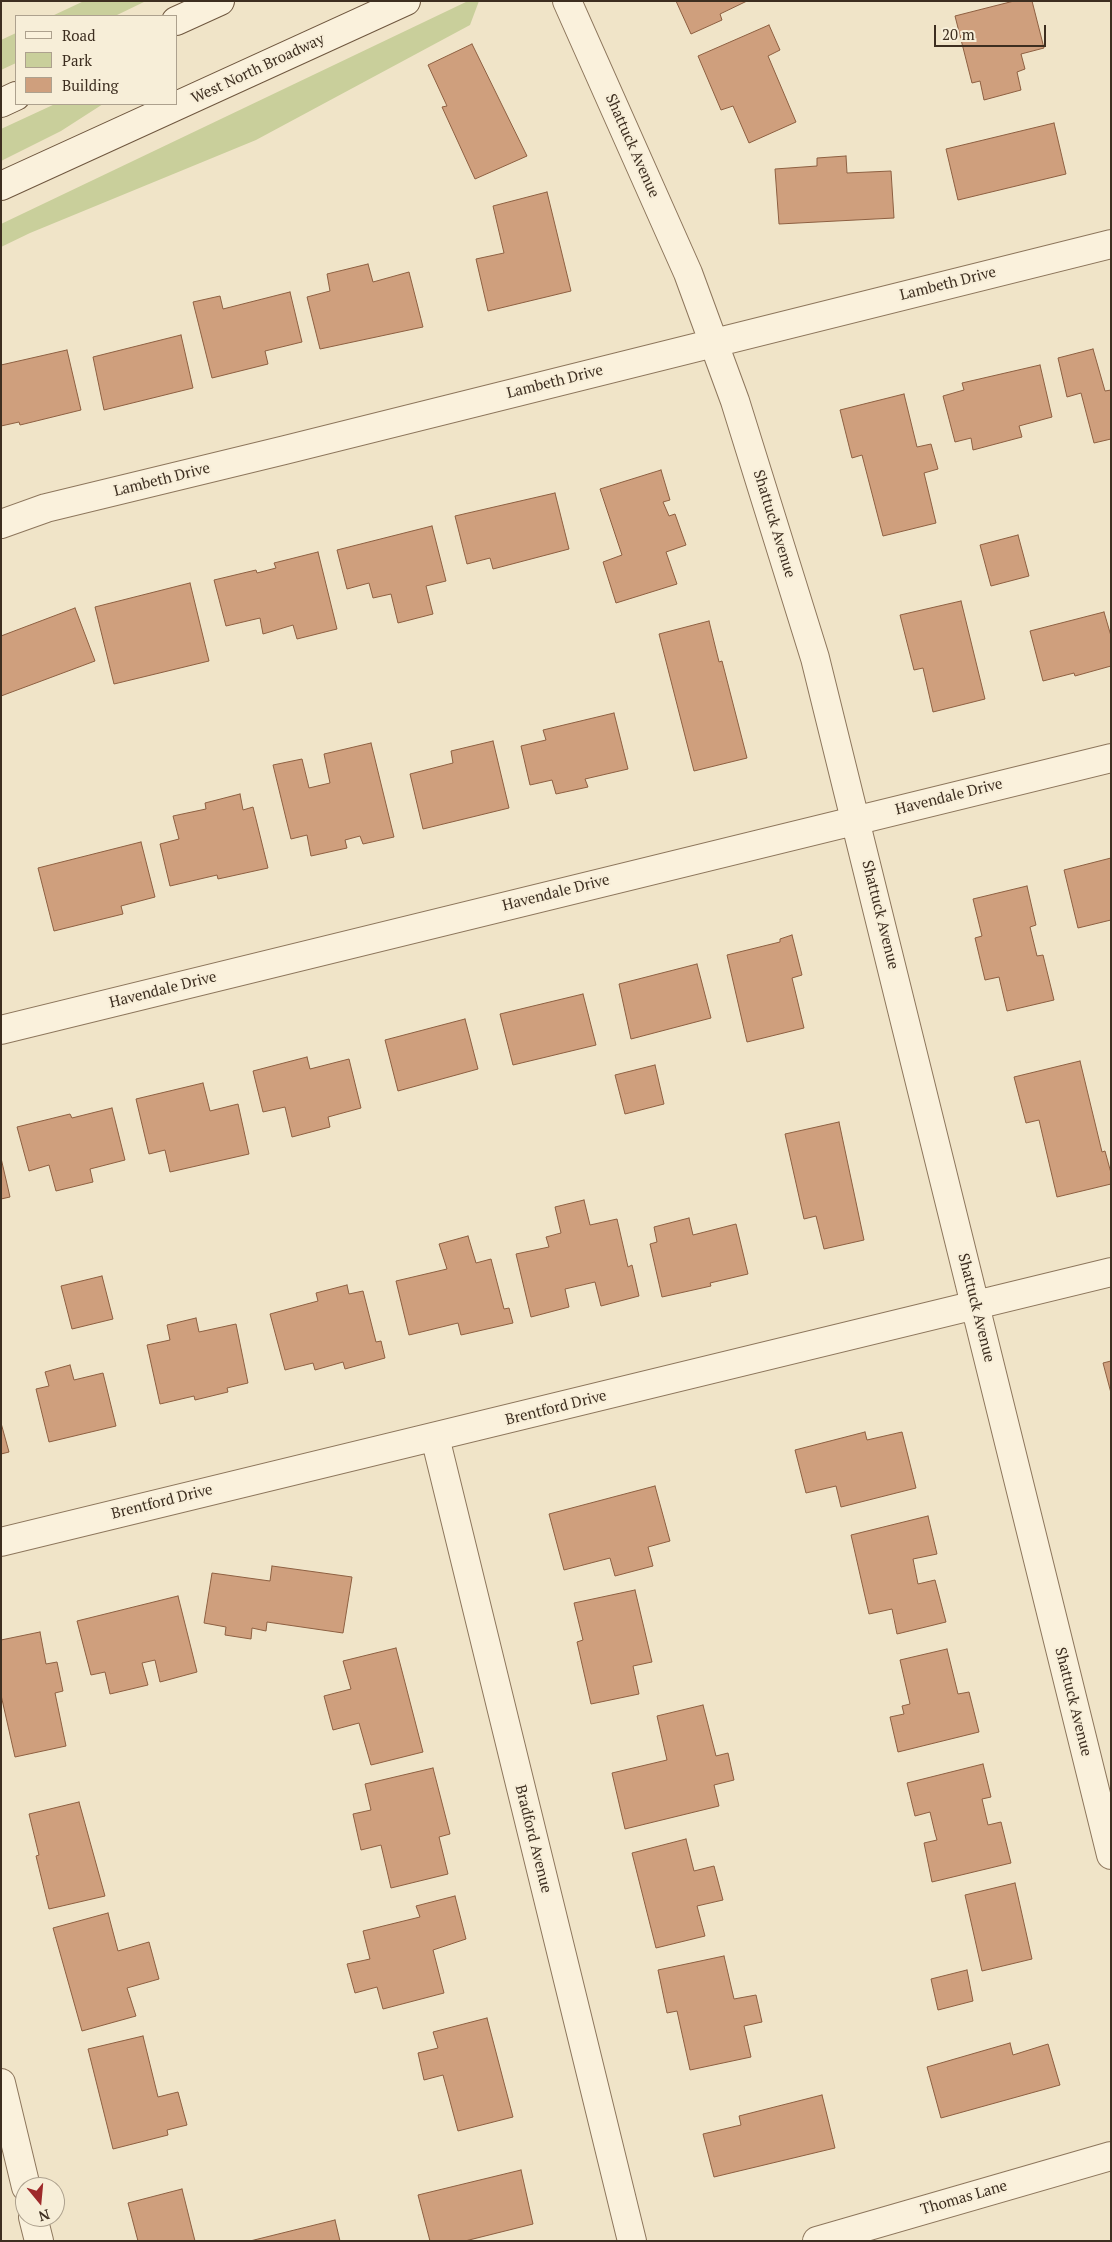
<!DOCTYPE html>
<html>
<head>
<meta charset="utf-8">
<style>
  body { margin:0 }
  #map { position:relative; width:1112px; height:2242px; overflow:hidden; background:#f0e4c8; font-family:"PT Serif",serif }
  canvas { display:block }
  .frame { position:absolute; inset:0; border:2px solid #3d2e20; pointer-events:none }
  .legend { position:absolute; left:15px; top:15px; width:162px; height:90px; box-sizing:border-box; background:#f7eed8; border:1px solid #ada18e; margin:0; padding:6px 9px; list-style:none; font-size:15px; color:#3d2e20 }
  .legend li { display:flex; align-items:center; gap:10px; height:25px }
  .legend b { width:25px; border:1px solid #ada18e }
  .north { position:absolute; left:15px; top:2177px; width:50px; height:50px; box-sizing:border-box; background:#f7eed8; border:1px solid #ada18e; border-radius:50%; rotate:163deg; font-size:14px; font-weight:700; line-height:20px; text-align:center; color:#3d2e20 }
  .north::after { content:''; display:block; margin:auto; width:18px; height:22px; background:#9e2a2b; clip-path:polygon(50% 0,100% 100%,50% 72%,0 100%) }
  .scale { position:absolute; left:934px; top:25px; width:112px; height:22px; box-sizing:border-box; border:2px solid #3d2e20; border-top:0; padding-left:6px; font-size:15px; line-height:18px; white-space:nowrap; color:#3d2e20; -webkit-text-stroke:4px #f7eed8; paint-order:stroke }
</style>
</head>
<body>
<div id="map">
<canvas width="1112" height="2242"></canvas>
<div class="frame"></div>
<ul class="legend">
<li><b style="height:6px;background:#faf1dc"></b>Road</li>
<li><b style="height:14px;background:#c9cf9b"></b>Park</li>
<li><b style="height:14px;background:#cf9f7d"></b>Building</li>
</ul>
<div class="north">N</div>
<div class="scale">20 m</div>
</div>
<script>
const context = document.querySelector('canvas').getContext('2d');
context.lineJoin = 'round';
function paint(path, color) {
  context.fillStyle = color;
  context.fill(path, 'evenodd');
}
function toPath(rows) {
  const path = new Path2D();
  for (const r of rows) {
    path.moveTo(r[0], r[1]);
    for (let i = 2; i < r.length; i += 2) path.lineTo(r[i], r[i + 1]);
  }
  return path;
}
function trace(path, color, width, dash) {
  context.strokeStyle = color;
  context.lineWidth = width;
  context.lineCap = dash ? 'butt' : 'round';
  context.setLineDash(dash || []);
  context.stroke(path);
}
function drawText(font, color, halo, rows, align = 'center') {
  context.font = font + ' "PT Serif",serif';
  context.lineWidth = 4;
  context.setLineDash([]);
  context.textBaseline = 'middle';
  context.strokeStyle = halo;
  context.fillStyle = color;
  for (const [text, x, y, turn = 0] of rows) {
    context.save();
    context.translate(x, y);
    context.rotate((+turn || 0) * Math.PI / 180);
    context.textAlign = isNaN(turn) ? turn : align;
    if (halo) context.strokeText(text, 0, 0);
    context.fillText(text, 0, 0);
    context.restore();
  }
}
paint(toPath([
  [84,1,146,1,115,16,52,16],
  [468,1,479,1,470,25,256,140,30,233,1,247,1,224],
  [16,33,16,63,1,70,1,40],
  [55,104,103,104,61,131,1,161,1,129]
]), '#c9cf9b');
const building = toPath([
  [676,1,747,1,720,14,722,20,691,34,676,1],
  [1014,1,1032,1,1044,48,1021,54,1025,69,1017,72,1021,90,984,100,980,81,972,83,955,16,1014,1],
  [769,25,780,50,768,56,796,122,749,143,733,106,721,110,698,56,769,25],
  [472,44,527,156,475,179,442,107,447,106,428,65,472,44],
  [1054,123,1066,174,958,200,946,149,1054,123],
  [846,156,847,173,891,171,894,218,779,224,775,169,817,166,817,158,846,156],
  [547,192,571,291,488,311,476,259,504,253,493,206,547,192],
  [368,264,373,282,409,272,423,327,320,349,307,297,330,291,327,274,368,264],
  [290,292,302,342,265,351,268,364,212,378,193,302,220,296,223,309,290,292],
  [181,335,193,388,104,410,93,357,181,335],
  [1093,349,1105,391,1111,390,1111,439,1094,443,1081,393,1067,397,1058,358,1093,349],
  [67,350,81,410,20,425,19,422,1,426,1,365,67,350],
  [1040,365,1052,417,1019,426,1022,437,973,450,971,438,955,442,943,396,964,390,962,383,1040,365],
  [904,394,917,447,931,444,938,469,924,473,936,523,883,536,862,455,852,458,840,410,904,394],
  [661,470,670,500,663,502,669,516,675,514,686,545,666,552,677,584,616,603,603,562,622,555,600,489,661,470],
  [555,493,569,549,493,569,490,558,467,564,455,516,555,493],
  [432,526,446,581,426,586,433,614,398,623,391,594,373,598,369,583,347,589,337,550,432,526],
  [1018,535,1029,576,991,586,980,545,1018,535],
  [318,552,337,629,297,639,293,625,263,634,260,618,226,626,214,580,256,570,257,573,276,568,274,563,318,552],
  [190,583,209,661,114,684,95,607,190,583],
  [961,601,985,699,933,712,923,668,914,670,900,615,961,601],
  [75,608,95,661,1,696,1,636,75,608],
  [1104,612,1111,636,1111,666,1075,676,1074,673,1043,681,1030,631,1104,612],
  [709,621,719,662,722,661,747,758,694,771,659,634,709,621],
  [614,713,628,769,585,779,588,787,556,794,552,780,530,785,521,746,546,740,543,730,614,713],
  [493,741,509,808,423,829,410,774,453,763,451,751,493,741],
  [371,743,394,837,363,844,360,836,345,840,347,848,311,856,307,835,291,839,273,765,302,759,309,788,330,783,324,754,371,743],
  [240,794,243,810,253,807,268,868,218,879,217,875,170,886,160,844,179,839,173,816,206,809,205,803,240,794],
  [141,842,155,897,121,906,123,914,54,931,38,868,141,842],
  [1111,858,1111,920,1078,928,1064,870,1111,858],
  [1027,886,1036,925,1030,927,1037,956,1043,955,1054,1000,1007,1011,999,977,985,980,975,938,982,936,973,899,1027,886],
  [792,935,802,975,792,978,804,1028,747,1042,727,955,780,942,780,939,792,935],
  [697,964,711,1018,631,1039,619,984,697,964],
  [583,994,596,1045,513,1065,500,1014,583,994],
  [465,1019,478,1069,398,1091,385,1040,465,1019],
  [307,1057,310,1069,349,1059,361,1108,328,1117,330,1127,292,1137,285,1107,263,1112,253,1071,307,1057],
  [1080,1061,1102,1152,1105,1151,1111,1173,1111,1184,1057,1197,1039,1120,1026,1123,1014,1077,1080,1061],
  [655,1065,664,1104,625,1114,615,1075,655,1065],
  [203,1083,210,1111,238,1104,249,1154,170,1172,165,1150,149,1154,136,1099,203,1083],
  [112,1108,125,1160,90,1169,93,1182,56,1191,49,1165,29,1171,17,1127,70,1114,72,1118,112,1108],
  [839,1122,864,1240,824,1249,816,1216,804,1219,785,1134,839,1122],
  [1,1158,10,1197,1,1199,1,1158],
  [584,1200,590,1225,617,1219,628,1267,632,1265,639,1296,601,1306,595,1282,565,1289,569,1307,531,1317,516,1254,549,1247,546,1237,561,1233,555,1207,584,1200],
  [689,1218,693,1235,736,1224,748,1274,710,1283,711,1286,662,1297,650,1244,657,1242,654,1227,689,1218],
  [468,1236,476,1263,491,1259,504,1309,509,1308,513,1323,461,1335,458,1323,409,1335,396,1281,447,1269,439,1244,468,1236],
  [102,1276,113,1319,72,1329,61,1286,102,1276],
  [347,1285,349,1294,363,1291,376,1342,381,1341,385,1358,345,1369,343,1362,315,1370,313,1363,285,1370,270,1314,318,1301,316,1293,347,1285],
  [196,1318,199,1332,236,1324,248,1383,227,1388,228,1392,195,1400,194,1396,160,1404,147,1345,170,1340,167,1325,196,1318],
  [1111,1361,1111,1393,1103,1363,1111,1361],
  [70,1365,74,1380,103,1373,116,1426,49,1442,36,1389,49,1386,45,1372,70,1365],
  [1,1423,9,1452,1,1454,1,1423],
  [865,1432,867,1440,902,1432,916,1488,841,1507,836,1486,806,1493,795,1450,865,1432],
  [655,1486,670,1541,648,1547,653,1566,615,1576,610,1558,564,1570,549,1514,655,1486],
  [928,1516,937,1554,913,1559,918,1584,935,1580,946,1622,897,1634,892,1609,869,1614,851,1535,928,1516],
  [272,1566,352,1577,343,1633,267,1622,266,1631,252,1628,251,1639,225,1635,226,1627,204,1623,212,1573,270,1581,272,1566],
  [635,1590,652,1662,633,1666,639,1694,591,1704,577,1642,583,1640,574,1603,635,1590],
  [178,1596,197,1672,160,1682,155,1660,142,1663,148,1685,110,1694,105,1672,91,1675,77,1621,178,1596],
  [40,1632,46,1664,57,1662,63,1691,55,1693,66,1746,15,1757,1,1695,1,1640,40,1632],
  [396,1648,423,1752,371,1765,359,1723,333,1730,324,1696,351,1689,343,1661,396,1648],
  [947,1649,958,1694,969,1692,979,1732,898,1752,890,1717,904,1714,902,1706,910,1704,900,1660,947,1649],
  [703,1705,716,1756,728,1753,734,1780,714,1785,719,1806,625,1829,612,1773,667,1760,657,1716,703,1705],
  [983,1764,991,1797,982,1799,988,1825,1001,1822,1011,1863,932,1882,924,1843,937,1840,935,1833,930,1812,915,1816,907,1783,983,1764],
  [433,1768,450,1834,439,1837,448,1874,391,1888,381,1845,361,1850,353,1814,371,1810,365,1784,433,1768],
  [79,1802,105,1896,49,1909,36,1856,39,1855,29,1814,79,1802],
  [686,1839,694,1871,714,1866,723,1900,697,1906,705,1936,656,1948,632,1853,686,1839],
  [1015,1883,1032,1959,982,1971,965,1895,1015,1883],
  [455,1896,466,1939,433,1950,444,1993,383,2009,377,1987,355,1993,347,1964,370,1959,363,1931,420,1917,416,1906,455,1896],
  [108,1913,118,1951,149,1942,159,1979,127,1988,136,2016,82,2031,53,1928,108,1913],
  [724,1956,734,1999,756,1995,762,2022,744,2026,751,2057,690,2070,677,2011,667,2013,658,1970,724,1956],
  [967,1970,973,2001,938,2010,931,1979,967,1970],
  [487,2018,513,2117,458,2131,443,2075,424,2080,418,2053,438,2048,433,2032,487,2018],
  [143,2036,158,2097,178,2092,187,2125,167,2130,168,2135,113,2149,88,2049,143,2036],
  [1010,2043,1013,2055,1048,2044,1060,2085,941,2118,927,2067,1010,2043],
  [822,2095,835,2148,714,2177,703,2134,741,2125,739,2116,822,2095],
  [521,2170,533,2224,465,2241,430,2241,418,2195,521,2170],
  [182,2189,195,2241,138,2241,128,2203,182,2189],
  [335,2220,340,2241,250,2241,335,2220]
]);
paint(building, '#cf9f7d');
trace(building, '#8d5f41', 1);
const minor = toPath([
  [567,1,688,273,735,401,815,658,1111,1855],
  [1,524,46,508,285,450,1111,244],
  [1,1030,1111,758],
  [435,1437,632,2241],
  [1,1542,1111,1272],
  [1,2083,26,2187],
  [33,2217,39,2241],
  [817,2241,1111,2156]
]);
const secondary = toPath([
  [176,21,220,1],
  [1,103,16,96],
  [1,186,406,1]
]);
trace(minor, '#8d765c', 30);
trace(secondary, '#6f573f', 30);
trace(minor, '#faf1dc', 28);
trace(secondary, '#faf1dc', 28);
drawText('15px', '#3d2e20', '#f7eed8', [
  ["West North Broadway",258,69,-25],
  ["Shattuck Avenue",632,146,66],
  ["Lambeth Drive",948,284,-14],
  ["Lambeth Drive",555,382,-14],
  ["Lambeth Drive",162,480,-14],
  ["Shattuck Avenue",774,524,73],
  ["Havendale Drive",949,797,-14],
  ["Havendale Drive",556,893,-14],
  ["Shattuck Avenue",880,915,76],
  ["Havendale Drive",163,990,-14],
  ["Shattuck Avenue",976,1308,76],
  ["Brentford Drive",556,1408,-14],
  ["Brentford Drive",162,1502,-14],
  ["Shattuck Avenue",1073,1702,76],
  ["Bradford Avenue",533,1839,76],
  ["Thomas Lane",964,2198,-16]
]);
</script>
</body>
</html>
